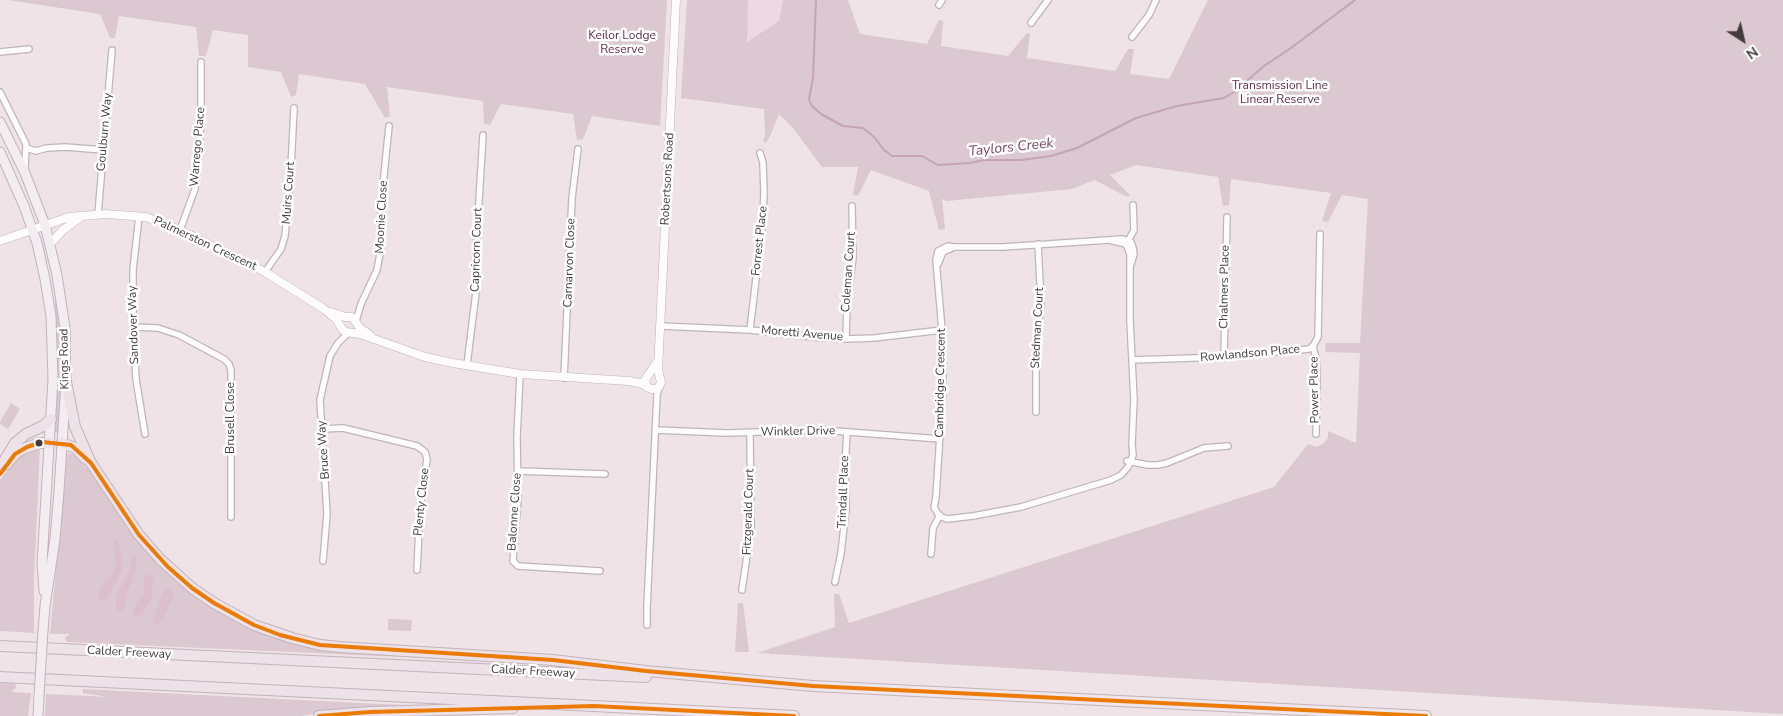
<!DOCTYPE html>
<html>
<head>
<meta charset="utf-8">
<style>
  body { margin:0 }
  #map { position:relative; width:1783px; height:716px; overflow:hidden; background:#efe3e8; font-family:"Nunito Sans",sans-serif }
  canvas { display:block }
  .north { position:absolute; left:1718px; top:15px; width:50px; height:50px; -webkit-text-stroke:4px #fff; paint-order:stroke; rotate:145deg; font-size:14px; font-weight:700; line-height:20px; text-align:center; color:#423a3d }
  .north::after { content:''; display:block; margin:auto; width:18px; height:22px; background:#423a3d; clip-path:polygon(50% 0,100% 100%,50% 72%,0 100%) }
</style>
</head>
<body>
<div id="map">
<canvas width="1783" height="716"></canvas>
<div class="north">N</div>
</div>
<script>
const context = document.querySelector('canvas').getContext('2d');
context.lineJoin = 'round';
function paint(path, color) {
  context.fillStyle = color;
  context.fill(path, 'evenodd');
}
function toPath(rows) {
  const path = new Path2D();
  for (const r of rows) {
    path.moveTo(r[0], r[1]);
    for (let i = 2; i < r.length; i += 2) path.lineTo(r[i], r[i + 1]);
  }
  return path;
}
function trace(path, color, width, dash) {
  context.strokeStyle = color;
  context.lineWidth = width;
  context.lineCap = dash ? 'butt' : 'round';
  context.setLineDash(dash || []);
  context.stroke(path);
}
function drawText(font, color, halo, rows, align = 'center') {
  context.font = font + ' "Nunito Sans",sans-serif';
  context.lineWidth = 5;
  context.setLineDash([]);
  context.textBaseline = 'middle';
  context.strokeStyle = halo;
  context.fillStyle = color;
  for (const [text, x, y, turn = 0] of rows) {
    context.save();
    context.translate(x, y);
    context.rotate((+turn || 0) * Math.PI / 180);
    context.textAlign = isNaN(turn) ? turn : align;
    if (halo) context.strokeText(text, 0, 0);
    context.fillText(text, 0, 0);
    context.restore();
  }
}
paint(toPath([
  [687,0,783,0,779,21,748,42,685,39]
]), '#eed8e1');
paint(toPath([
  [8,0,667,0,660,126,592,116,583,139,577,140,573,114,501,104,490,125,484,124,483,101,387,87,390,116,385,118,365,84,299,74,296,95,291,97,281,72,248,67,248,35,213,30,206,56,199,56,196,27,119,16,115,38,110,38,100,14],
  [687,0,748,0,747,42,779,21,783,0,848,0,860,34,927,44,939,20,943,21,941,46,1008,56,1027,33,1030,33,1027,58,1115,71,1128,49,1134,49,1130,74,1169,79,1208,0,1783,0,1783,714,757,653,835,627,834,594,839,594,849,623,1274,487,1308,444,1316,447,1323,444,1328,438,1328,431,1356,443,1360,353,1325,352,1326,343,1360,343,1368,199,1342,195,1328,222,1322,221,1331,193,1231,179,1229,205,1223,206,1218,177,1136,165,1110,175,1130,195,1127,197,1095,180,1072,189,947,201,942,199,945,229,939,230,929,191,871,170,858,196,853,195,858,167,822,167,793,128,779,114,771,134,766,143,763,141,765,137,764,109,681,98],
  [55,299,58,299,61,330,62,377,59,433,54,432,57,367],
  [11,403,20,409,8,429,0,424,0,422],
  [40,447,34,579,34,633,0,631,0,480,19,455],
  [70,453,76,457,90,471,145,549,177,583,216,610,254,630,292,643,536,663,67,642,65,638,70,634,50,634,59,535,65,455],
  [738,603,743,603,749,652,735,652],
  [388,619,412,620,411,631,388,630],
  [0,683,15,684,16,688,11,692,31,693,28,716,0,716],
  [83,689,320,701,423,706,326,712,301,716,45,716,46,694,109,697,83,693]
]), '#dbc8d0');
paint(toPath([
  [117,540,119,542,122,561,122,571,107,599,101,600,98,596,100,587,112,575,116,565,114,542],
  [134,556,137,559,136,571,125,599,124,610,119,611,116,608,116,596,129,573,132,557],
  [147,574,153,577,152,598,143,613,139,616,134,615,132,611,144,592,144,577],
  [168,589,173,593,173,598,162,621,157,624,153,621,154,617,163,592]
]), '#dcbfcc');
trace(toPath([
  [816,0,813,78,809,99,811,105,821,114,843,126,863,128,874,137,884,150,892,156,922,156,938,165,970,163,984,160,1021,160,1051,156,1077,148,1136,118,1177,106,1224,98,1234,92,1264,66,1291,48,1355,0]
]), '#c5a5b4', 2);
const minor = toPath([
  [939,5,942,0],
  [1031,23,1048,0],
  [1132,37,1149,15,1156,0],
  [0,52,29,49],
  [0,92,26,144,25,169],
  [26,148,36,151,47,148,65,147,104,150],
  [98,214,112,50],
  [139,216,133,270,133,327,136,379,145,434],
  [180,230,195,189,201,124,201,62],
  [1109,240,1126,244,1130,254,1130,321,1134,400,1132,444,1133,455,1128,467,1121,475,1111,480,1021,507,973,516,947,519,939,516,934,507,936,497,943,387,942,330,936,260,938,251,948,246,954,247,1003,247,1123,239,1131,242,1133,248,1134,254,1131,264],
  [1127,243,1134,230,1133,205],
  [938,264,943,252,952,248],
  [265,272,281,249,285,236,291,168,294,108],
  [356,321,361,304,377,270,381,248,381,205,389,126],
  [661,326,750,330,814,337,846,339,874,338,942,330],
  [133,327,158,328,179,335,224,359,229,364,231,370,231,517],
  [750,330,763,218,764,192,763,163,760,153],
  [846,339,847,304,853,258,852,206],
  [1313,346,1316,358,1317,377,1316,434],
  [1224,357,1227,217],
  [1132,360,1224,357,1309,349,1313,346,1318,337,1320,234],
  [467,365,476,292,475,266,483,135],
  [520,374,517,437,518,498,513,561,518,566,600,571],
  [564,378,572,198,578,149],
  [1036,412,1036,351,1041,303,1038,244],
  [323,429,343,428,417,446,425,452,427,459,420,507,417,570],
  [656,430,727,433,822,430,940,439],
  [1127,461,1148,465,1158,465,1167,463,1204,448,1228,446],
  [518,471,605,474],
  [931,554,933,528,940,515],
  [323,561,327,514,320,400,330,356,338,343,349,332],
  [835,582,841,553,846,509,845,467,847,432],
  [742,590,751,528,750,433],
  [647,625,647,607,657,395,660,385]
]);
const tertiary = toPath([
  [0,241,69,217,106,214,146,217,180,230,265,272,324,309,336,319,342,329,346,332,360,334,425,357,453,363,520,374,629,381,640,383,651,389,655,389,659,387,661,382,658,370,676,0],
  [50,244,63,230,82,216],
  [331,312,345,317,352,317,360,328,370,335],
  [647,387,645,380,657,362]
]);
const primary = toPath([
  [0,122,25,173,45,225,57,275,65,328,66,382,59,491,55,539,45,606,43,631],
  [0,152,24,206,37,243,45,279,51,316,53,379,42,563,44,591],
  [38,716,39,696]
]);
const trunk = toPath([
  [813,686,1426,716],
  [594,706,794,716]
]);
const motorway = toPath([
  [66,382,75,427,91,463,139,535,160,559,192,588,214,603,254,625,292,638,320,645,340,647,553,660,646,671,813,686],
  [62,443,75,448,86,459],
  [7,464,15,454,23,449,39,443,49,443],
  [0,468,15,443,26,434,43,426,51,419],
  [0,646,646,677],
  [0,677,594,706],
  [319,716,370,712,513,708]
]);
trace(minor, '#beb5b9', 8);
trace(tertiary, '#beb5b9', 9);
trace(primary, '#c3b3ba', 11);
trace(trunk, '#c3b3ba', 12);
trace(motorway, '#c3b3ba', 12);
trace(minor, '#fdfbfc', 5.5);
trace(tertiary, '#fdfbfc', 8);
trace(primary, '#f3ecf0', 9);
trace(trunk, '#f0e7ec', 10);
trace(motorway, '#ede2e7', 10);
const primaryBridge = toPath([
  [39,696,43,631]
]);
trace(primaryBridge, '#c3b3ba', 11, []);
trace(primaryBridge, '#f3ecf0', 9);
trace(toPath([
  [0,474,15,454,27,447,42,442,71,445,91,463,139,535,168,567,192,588,214,603,254,625,280,635,320,645,553,660,646,671,813,686,1426,716],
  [319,716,370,712,594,706,794,716]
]), '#ec7b06', 4);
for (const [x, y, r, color] of [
  [39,443,4.5,"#423a3d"]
]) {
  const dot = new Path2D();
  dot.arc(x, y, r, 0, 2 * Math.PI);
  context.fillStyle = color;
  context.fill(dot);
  trace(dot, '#fff', 2);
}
drawText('12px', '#612c49', '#fff', [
  ["Keilor Lodge",622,36],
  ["Reserve",622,50],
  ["Transmission Line",1280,86],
  ["Linear Reserve",1280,100]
]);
drawText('12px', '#423a3d', '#fff', [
  ["Goulburn Way",105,132,-85],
  ["Warrego Place",198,147,-85],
  ["Robertsons Road",668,179,-87],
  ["Muirs Court",289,193,-86],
  ["Moonie Close",382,217,-87],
  ["Forrest Place",760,241,-84],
  ["Palmerston Crescent",205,244,25],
  ["Capricorn Court",477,250,-88],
  ["Carnarvon Close",570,263,-88],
  ["Coleman Court",849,272,-86],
  ["Chalmers Place",1225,287,-89],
  ["Sandover Way",134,325,-92],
  ["Stedman Court",1038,328,-87],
  ["Moretti Avenue",802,334,5],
  ["Rowlandson Place",1250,354,-5],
  ["Kings Road",65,359,-91],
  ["Cambridge Crescent",941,383,-89],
  ["Power Place",1315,390,-91],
  ["Brusell Close",231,418,-90],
  ["Winkler Drive",798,432,-1],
  ["Bruce Way",324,450,-94],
  ["Trindall Place",844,492,-88],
  ["Plenty Close",422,502,-84],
  ["Balonne Close",515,512,-86],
  ["Fitzgerald Court",749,512,-88],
  ["Calder Freeway",129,653,3],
  ["Calder Freeway",533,672,3]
]);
drawText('italic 14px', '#79415e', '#fff', [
  ["Taylors Creek",1011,148,-6]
]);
</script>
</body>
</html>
